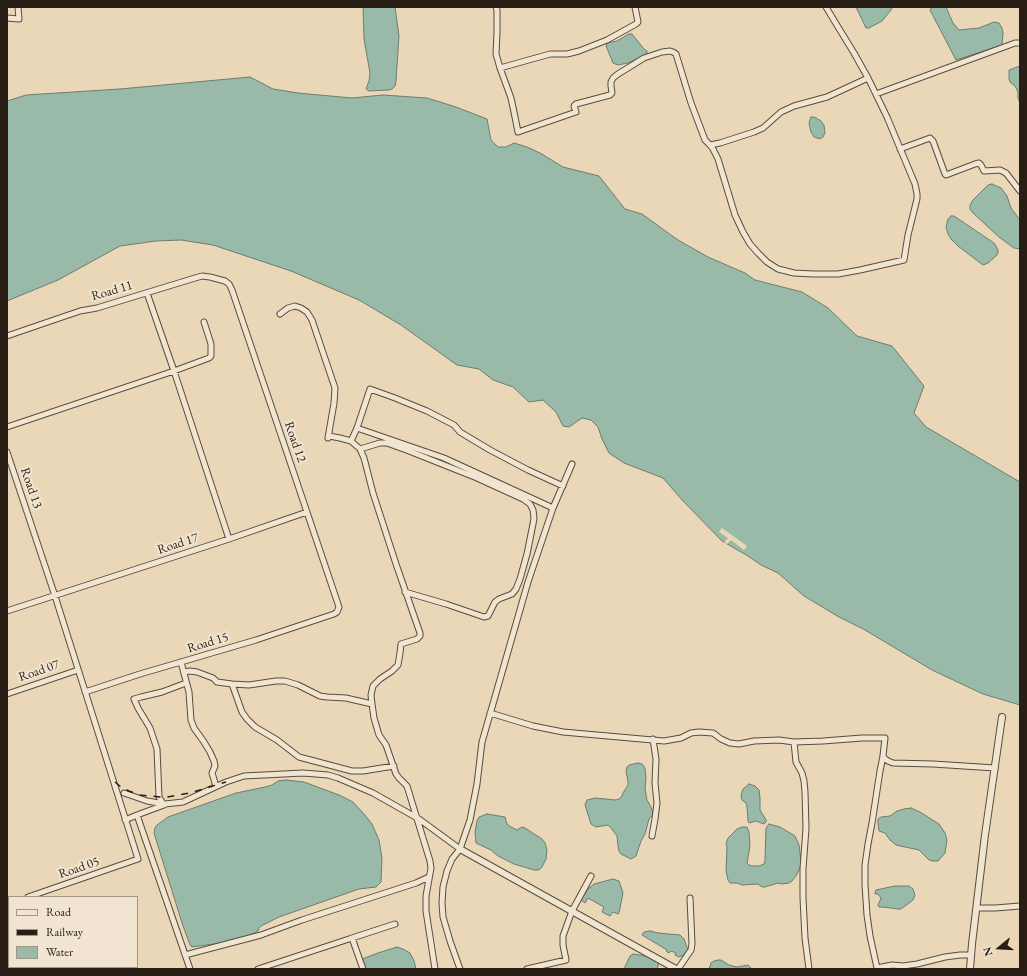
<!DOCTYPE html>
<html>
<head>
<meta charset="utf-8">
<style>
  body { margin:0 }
  #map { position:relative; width:1027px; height:976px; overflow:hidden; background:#ead7b8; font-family:"EB Garamond",serif }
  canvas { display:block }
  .frame { position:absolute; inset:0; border:8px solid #291e15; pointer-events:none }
  .legend { position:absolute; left:8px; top:896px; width:130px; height:72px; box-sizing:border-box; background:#f1e5d1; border:1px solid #a19586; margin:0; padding:5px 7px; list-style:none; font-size:12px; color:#291e15 }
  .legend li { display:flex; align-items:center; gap:8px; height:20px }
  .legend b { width:20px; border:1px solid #a19586 }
  .north { position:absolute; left:979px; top:928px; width:40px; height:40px; -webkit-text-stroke:3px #f1e5d1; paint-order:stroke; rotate:252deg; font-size:11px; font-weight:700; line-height:16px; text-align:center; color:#291e15 }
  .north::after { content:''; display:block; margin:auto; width:14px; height:18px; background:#291e15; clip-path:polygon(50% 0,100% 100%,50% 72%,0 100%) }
</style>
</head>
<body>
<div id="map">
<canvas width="1027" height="976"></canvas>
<div class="frame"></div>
<ul class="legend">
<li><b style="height:5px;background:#f1e5d1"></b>Road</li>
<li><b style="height:5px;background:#291e15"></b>Railway</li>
<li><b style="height:11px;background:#99baa9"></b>Water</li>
</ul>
<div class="north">N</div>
</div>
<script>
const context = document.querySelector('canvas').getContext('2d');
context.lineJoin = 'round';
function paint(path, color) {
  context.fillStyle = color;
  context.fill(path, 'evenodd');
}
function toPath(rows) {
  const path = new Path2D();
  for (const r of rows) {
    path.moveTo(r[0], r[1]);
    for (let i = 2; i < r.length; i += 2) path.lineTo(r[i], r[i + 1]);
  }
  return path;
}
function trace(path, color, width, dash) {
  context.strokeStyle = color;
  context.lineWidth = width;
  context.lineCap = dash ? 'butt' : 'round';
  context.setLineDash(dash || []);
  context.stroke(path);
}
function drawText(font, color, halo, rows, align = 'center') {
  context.font = font + ' "EB Garamond",serif';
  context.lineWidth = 4;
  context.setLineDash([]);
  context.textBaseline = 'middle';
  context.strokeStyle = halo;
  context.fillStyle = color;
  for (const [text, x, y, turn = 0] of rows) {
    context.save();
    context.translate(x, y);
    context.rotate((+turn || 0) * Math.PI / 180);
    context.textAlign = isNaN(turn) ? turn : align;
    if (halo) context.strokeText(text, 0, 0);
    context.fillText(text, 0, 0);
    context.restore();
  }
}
const water = toPath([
  [363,7,395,7,399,36,396,81,395,86,392,89,389,90,369,91,366,89,369,81,370,73,364,39,363,7],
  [856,7,891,7,892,8,891,10,882,21,869,28,866,28,856,7],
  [932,7,946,7,953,23,959,30,979,28,994,22,999,23,1002,28,1003,33,1002,45,956,60,930,10,932,7],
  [629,34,632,34,644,49,647,51,647,54,628,63,618,65,613,63,606,46,607,43,617,41,629,34],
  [1020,66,1020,103,1018,98,1018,92,1015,86,1010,82,1009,79,1009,70,1020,66],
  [250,77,273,89,298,93,352,98,383,95,427,98,456,107,487,119,491,140,498,147,506,147,514,143,527,147,540,153,563,167,599,176,625,209,642,214,678,240,708,257,745,273,755,280,802,292,828,308,857,336,892,346,924,386,914,413,926,427,1020,482,1020,705,983,694,932,670,865,630,839,617,804,596,778,573,761,565,748,556,722,541,683,501,663,478,624,463,609,453,602,439,598,427,591,420,582,418,569,427,563,426,556,412,543,400,529,402,513,387,493,380,479,369,457,365,401,325,359,300,291,271,213,245,181,240,156,241,120,246,58,280,7,301,7,101,26,95,120,89,250,77],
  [811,117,813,117,816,118,821,121,824,125,825,133,823,137,820,139,814,137,811,132,809,123,811,117],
  [992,184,1001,188,1007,196,1011,208,1020,220,1020,249,1014,248,999,237,973,213,970,209,970,205,973,200,988,185,992,184],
  [951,216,954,216,957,218,994,243,996,246,998,250,998,253,996,256,988,263,983,265,958,246,951,239,948,234,946,227,948,219,951,216],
  [638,763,642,764,645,768,646,779,645,789,647,800,651,807,653,813,652,816,649,819,645,834,641,841,636,856,631,859,621,854,619,851,618,846,617,836,611,828,608,825,596,827,591,824,585,805,587,800,595,798,616,800,619,799,622,796,623,793,628,785,628,781,626,771,627,767,629,765,638,763],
  [286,780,304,782,339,795,353,802,364,814,372,824,379,840,382,858,381,882,376,887,359,889,279,917,261,926,259,928,258,931,246,937,235,941,192,947,190,945,182,923,154,833,155,828,157,825,168,817,236,793,265,787,272,785,278,781,286,780],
  [749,784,755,786,759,790,760,798,760,810,766,820,766,822,764,824,756,821,749,823,748,821,747,807,746,803,742,800,741,795,743,789,749,784],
  [911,808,920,812,939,824,945,833,947,840,945,853,938,861,933,861,929,860,919,850,896,845,890,840,885,833,879,831,878,823,878,819,881,817,890,816,897,811,904,809,911,808],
  [487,814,505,817,507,824,511,827,517,830,522,827,525,828,542,839,545,843,547,850,546,859,542,867,539,870,534,870,514,864,498,856,491,850,476,843,475,832,477,821,479,817,487,814],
  [769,824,780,827,795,836,799,845,801,862,801,866,796,876,792,881,789,883,782,884,778,883,765,887,762,887,758,884,742,885,737,883,730,883,728,880,726,871,727,847,726,843,728,838,737,829,742,827,747,827,749,832,750,846,747,863,749,865,752,866,759,866,764,864,765,861,766,828,769,824],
  [613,879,619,881,623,893,619,913,618,914,613,912,610,916,602,912,604,907,588,898,585,903,581,900,588,889,594,884,613,879],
  [895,886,909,886,913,889,915,895,913,900,901,909,898,909,883,907,879,907,878,905,878,904,879,903,881,898,878,894,875,894,875,893,876,890,895,886],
  [650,931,658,933,680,935,684,939,686,945,688,949,687,952,684,955,679,957,675,955,676,953,671,951,669,953,666,951,667,950,642,935,644,932,650,931],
  [397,947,403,949,410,953,414,961,416,969,366,969,362,959,378,953,397,947],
  [633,954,646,956,651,959,656,960,659,963,657,969,624,969,630,956,633,954],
  [718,960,721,960,729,965,737,967,748,965,752,969,709,969,711,963,714,961,718,960]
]);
paint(water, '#99baa9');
trace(water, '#6c7c6e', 1);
paint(toPath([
  [722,528,747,546,744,550,731,540,727,544,724,543,728,538,719,532]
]), '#ead7b8');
const minor = toPath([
  [496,7,497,10,497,32,496,54,500,68,550,54,567,54,579,51,607,40,636,24,638,22,635,7],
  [7,18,19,19,18,7],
  [500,68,511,98,514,112,518,132,576,112,574,106,576,104,610,95,612,93,611,86,611,82,613,78,618,74,644,58,662,52,670,51,673,52,676,54,691,103,705,140,710,145,720,143,754,132,763,128,781,112,794,106,827,97,868,78],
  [876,94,1015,43,1020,43],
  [710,145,713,149,718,159,735,215,743,232,750,244,758,253,767,262,778,269,794,273,813,274,838,274,860,270,904,260,908,235,917,199,917,194,915,184,887,117,868,78,854,53,835,22,826,7],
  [900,149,930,138,933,141,945,174,946,175,975,164,979,163,981,165,984,171,1000,170,1006,173,1020,191],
  [147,293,174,371,209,358,211,356,211,344,204,322],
  [280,314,288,308,295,306,301,308,307,312,312,320,335,388,334,403,328,438],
  [7,336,80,311,97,308,195,278,202,276,210,277,225,281,229,284,232,290,339,607,337,612,334,614,256,640,140,674,85,692],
  [7,427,174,371,229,539],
  [357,428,370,389,395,398,427,411,454,425,460,432,490,450,528,470,563,486],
  [329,436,340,438,351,441,360,449,364,458,373,493,396,564,420,633,420,636,417,639,401,644,400,653,398,665,392,671,380,679,373,686,371,695,372,704,374,718,379,735,386,745,396,774,399,778,407,786,430,861,431,868,426,896,426,911,435,969],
  [351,441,357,428,444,458,553,508],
  [360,449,380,443,387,443,409,451,477,478,523,499,530,504,533,510,534,518,533,524,527,554,520,579,516,589,512,594,499,599,495,602,488,616,484,617,446,604,405,592],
  [7,452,55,596,138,859,28,897],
  [7,611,229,539,307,512],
  [181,662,189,692,191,720,194,728,204,742,210,752,214,761,215,766,212,773,215,783],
  [184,672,190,671,197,672,213,678,217,682,232,684,242,712,247,719,255,727,277,740,299,757,352,771,363,771,394,766],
  [232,684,249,685,276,681,285,681,298,685,320,696,327,697,346,698,372,704],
  [7,694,78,670],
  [490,713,533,726,563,732,664,741,681,738,691,733,699,732,713,733,721,739,730,743,739,744,754,741,779,740,794,742,823,741,862,738,885,738,883,756,880,771,872,823,868,844,865,865,865,885,867,915,870,936,877,968,892,965,903,966,917,964,945,957,960,955,971,955],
  [794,742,796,762,802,773,804,781,805,792,806,828,803,869,803,898,805,938,809,969],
  [883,756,885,759,888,761,893,763,933,764,995,768],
  [124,793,147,801,165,804,183,802,226,782,244,776,303,773,328,775,338,778,373,793,419,819,460,849],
  [137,815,164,805,159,797,157,749,150,728,138,708,134,699,141,697,162,692,186,683],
  [125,820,137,815,190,969],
  [652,836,655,819,657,803,655,783,656,759,653,739],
  [7,904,9,903],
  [977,908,995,908,1020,906],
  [352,938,395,924],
  [185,955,261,935,302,920,416,883,429,877],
  [43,967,44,969],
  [258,969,352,938,363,969],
  [460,969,450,941,443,917,442,903,443,887,447,871,452,859,460,849,470,820,477,784,482,742,528,582,553,508,572,464],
  [527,969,566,960,563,945,563,936,572,911,591,876],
  [678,969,691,950,692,944,690,898]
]);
const tertiary = toPath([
  [460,849,676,969],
  [970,969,972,944,985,835,1002,717]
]);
trace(minor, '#594c3e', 7);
trace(tertiary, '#594c3e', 8);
trace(minor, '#f1e5d1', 5);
trace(tertiary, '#f1e5d1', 6);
trace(toPath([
  [115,782,121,787,129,791,140,795,160,797,167,797,190,793,226,782]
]), '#291e15', 1.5, [7, 7]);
drawText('13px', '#291e15', '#f1e5d1', [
  ["Road 11",112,291,-16],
  ["Road 12",295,442,71],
  ["Road 13",31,488,71],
  ["Road 17",178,544,-18],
  ["Road 15",208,643,-17],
  ["Road 07",39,671,-19],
  ["Road 05",79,868,-19]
]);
</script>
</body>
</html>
